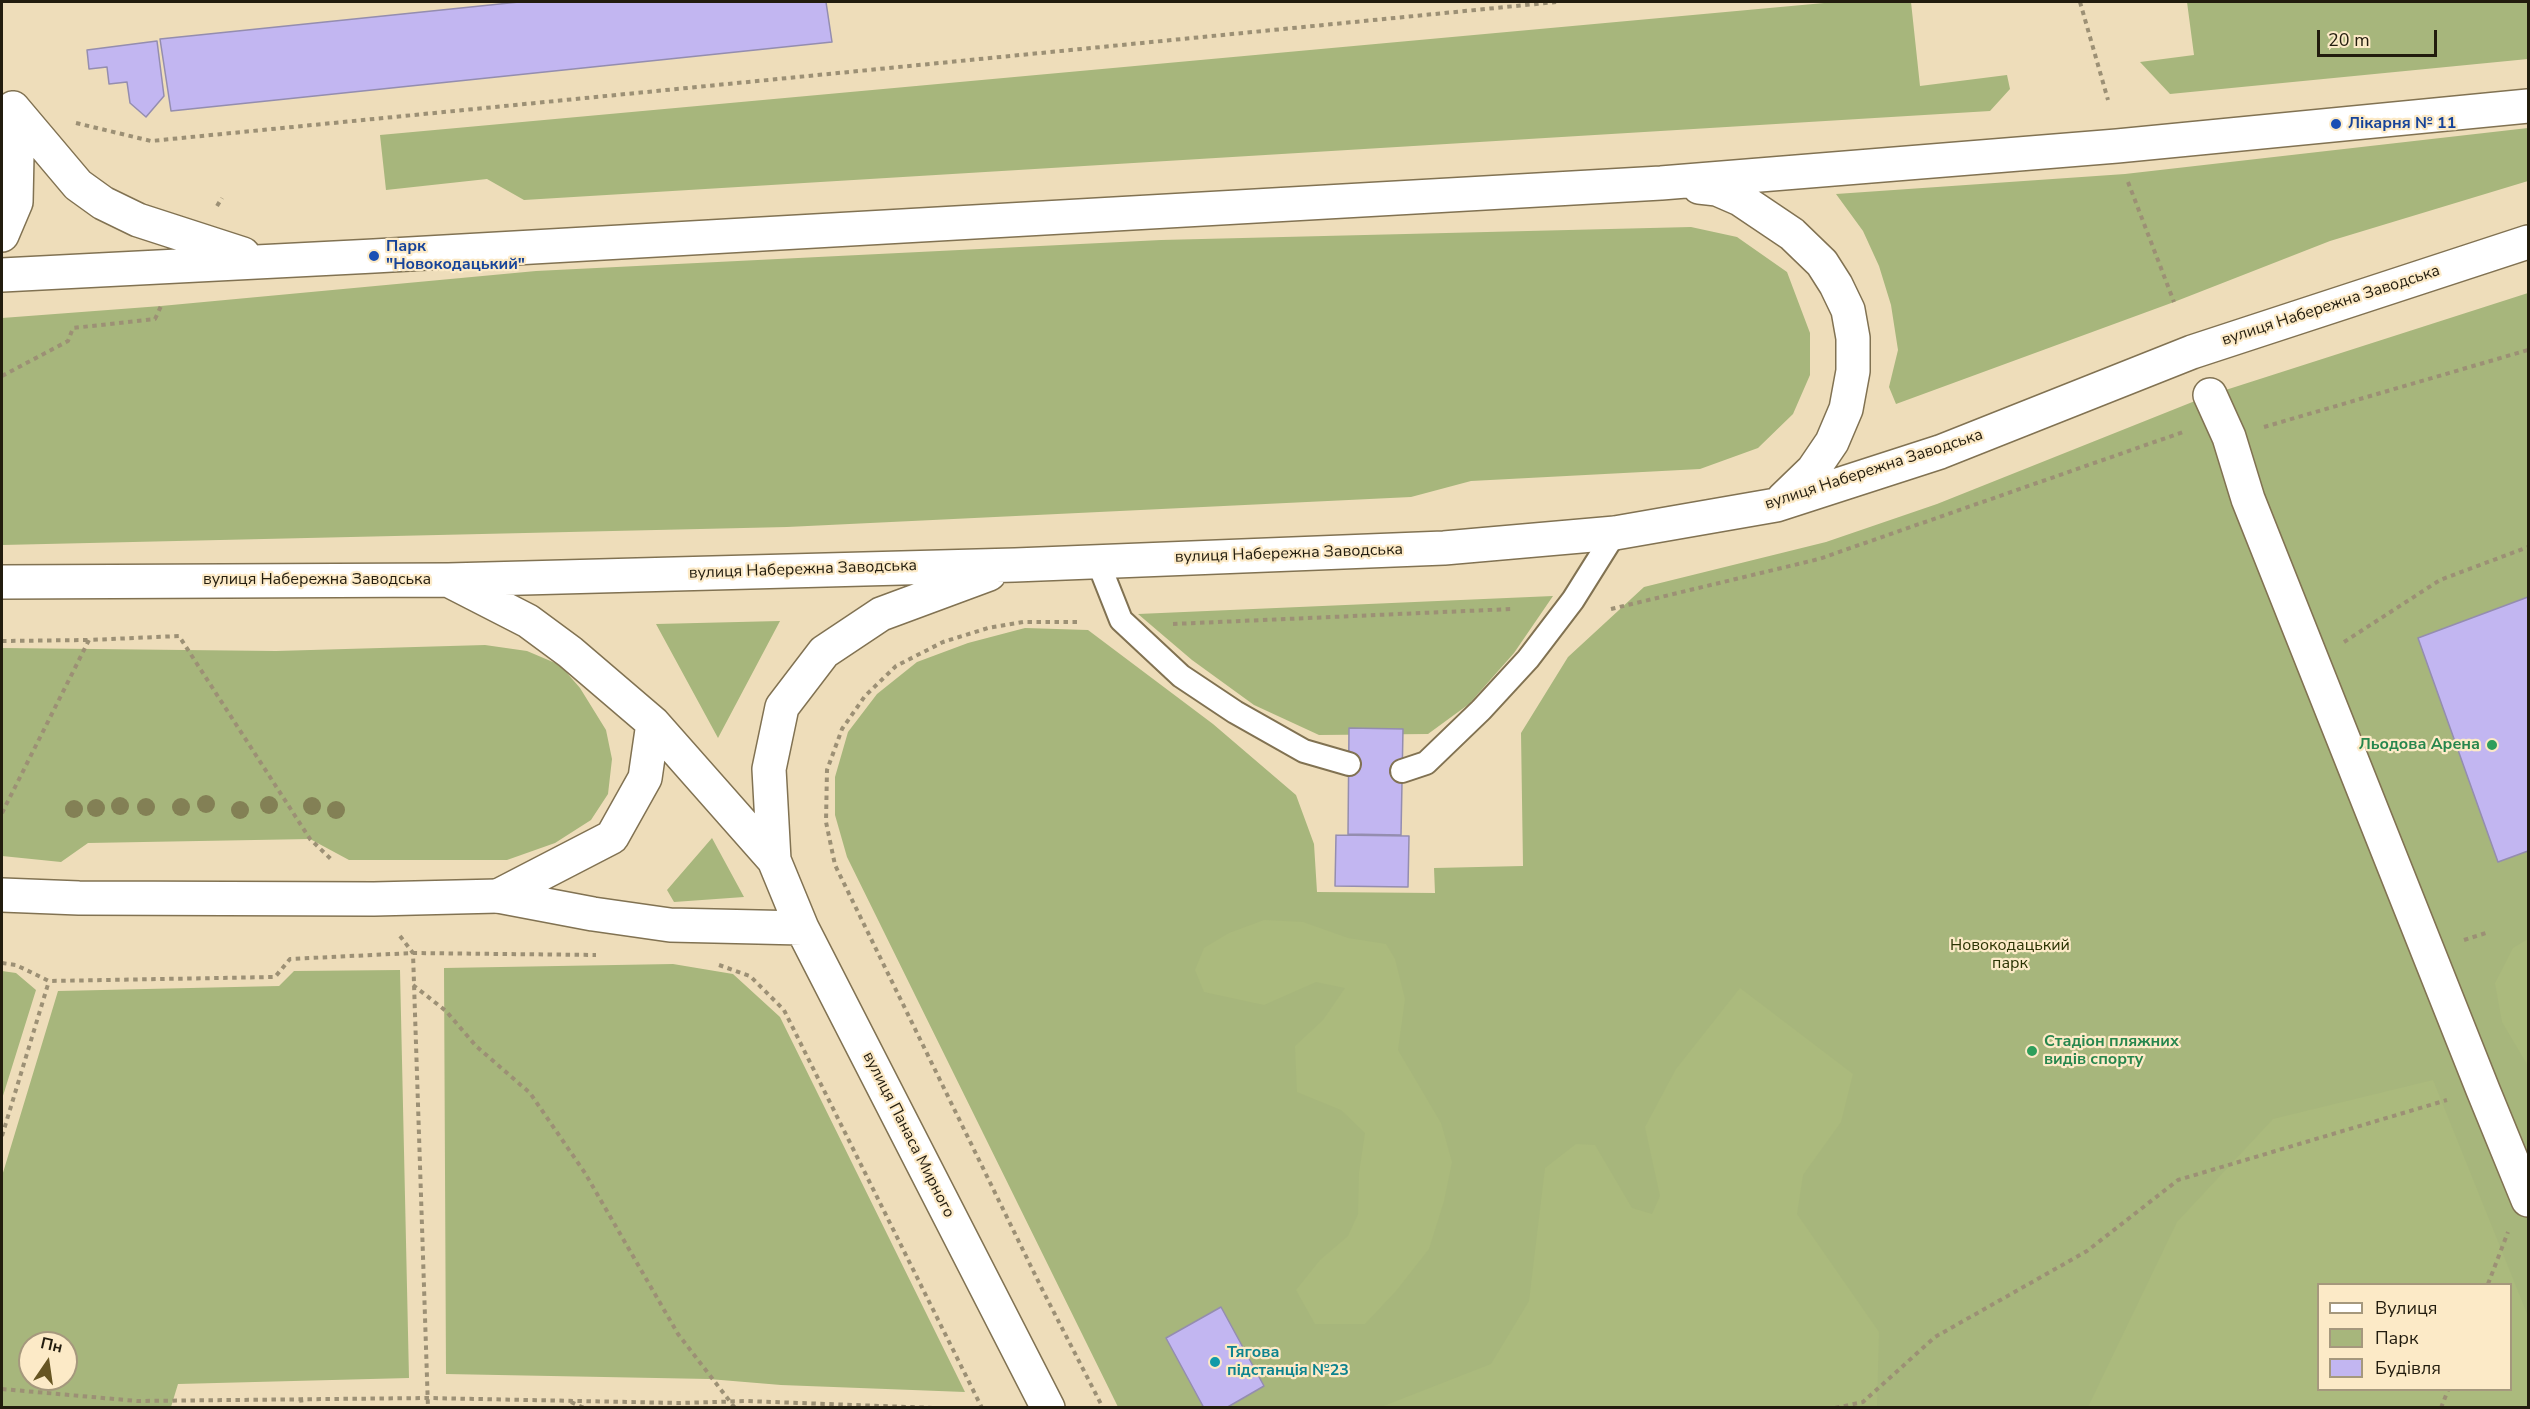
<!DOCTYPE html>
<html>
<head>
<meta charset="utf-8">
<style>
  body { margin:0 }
  #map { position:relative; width:2530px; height:1409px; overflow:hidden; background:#eeddba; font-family:"Nunito Sans",sans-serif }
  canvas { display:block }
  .frame { position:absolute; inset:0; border:3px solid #221c0e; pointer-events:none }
  .legend { position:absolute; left:2317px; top:1283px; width:195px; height:108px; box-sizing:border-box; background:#fceac7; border:2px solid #a5987d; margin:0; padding:8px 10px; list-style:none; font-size:18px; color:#221c0e }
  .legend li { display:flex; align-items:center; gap:12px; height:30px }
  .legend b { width:30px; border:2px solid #a5987d }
  .north { position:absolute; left:18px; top:1331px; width:60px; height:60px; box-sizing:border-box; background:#fceac7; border:2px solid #a5987d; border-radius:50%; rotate:13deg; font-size:16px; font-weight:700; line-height:24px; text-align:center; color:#221c0e }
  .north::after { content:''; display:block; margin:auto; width:21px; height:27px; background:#665523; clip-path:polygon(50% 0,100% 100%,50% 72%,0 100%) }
  .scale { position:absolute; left:2317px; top:30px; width:120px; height:27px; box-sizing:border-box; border:3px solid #221c0e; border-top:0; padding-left:8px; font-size:18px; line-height:21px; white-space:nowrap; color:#221c0e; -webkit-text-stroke:4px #fceac7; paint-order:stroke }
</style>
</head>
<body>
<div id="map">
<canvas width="2530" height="1409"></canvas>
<div class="frame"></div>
<ul class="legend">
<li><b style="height:8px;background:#fff"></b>Вулиця</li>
<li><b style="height:16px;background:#a7b67c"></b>Парк</li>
<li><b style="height:16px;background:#c2b6f1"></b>Будівля</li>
</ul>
<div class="north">Пн</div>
<div class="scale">20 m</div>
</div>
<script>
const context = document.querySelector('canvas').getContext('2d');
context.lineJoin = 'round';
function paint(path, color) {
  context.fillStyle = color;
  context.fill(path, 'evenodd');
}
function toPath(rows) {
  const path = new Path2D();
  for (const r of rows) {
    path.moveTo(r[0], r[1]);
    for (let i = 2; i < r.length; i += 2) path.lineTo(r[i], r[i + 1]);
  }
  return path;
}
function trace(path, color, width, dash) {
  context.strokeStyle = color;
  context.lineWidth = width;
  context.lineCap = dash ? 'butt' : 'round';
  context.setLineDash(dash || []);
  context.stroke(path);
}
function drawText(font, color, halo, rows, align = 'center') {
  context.font = font + ' "Nunito Sans",sans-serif';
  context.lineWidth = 4.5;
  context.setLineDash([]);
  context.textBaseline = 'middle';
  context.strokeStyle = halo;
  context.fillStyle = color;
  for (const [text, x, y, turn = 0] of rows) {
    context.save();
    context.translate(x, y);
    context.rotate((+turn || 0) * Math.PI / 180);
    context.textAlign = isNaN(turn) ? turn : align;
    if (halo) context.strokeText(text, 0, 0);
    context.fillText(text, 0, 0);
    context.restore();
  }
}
paint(toPath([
  [1835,2,1911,2,1920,86,2007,75,2010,89,1990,111,524,200,487,179,386,190,380,135],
  [2187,2,2528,2,2528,59,2170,94,2140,62,2194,55],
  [2528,128,2528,181,2330,241,2174,302,1896,404,1889,387,1898,350,1891,305,1879,266,1863,231,1836,194,2125,174],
  [1691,227,1737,237,1787,272,1810,333,1810,375,1793,414,1758,448,1700,469,1471,481,1411,497,787,527,2,545,2,318,161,306,536,271,1161,240],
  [2528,293,2528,1407,1118,1407,847,857,835,815,835,777,848,732,877,694,917,662,968,643,1025,628,1088,630,1213,724,1296,795,1314,844,1317,892,1435,893,1434,868,1523,866,1521,733,1568,657,1644,587,1826,542,1937,504,2210,395],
  [2318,1284,2510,1284,2510,1390,2318,1390],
  [1553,596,1514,653,1469,704,1428,734,1319,735,1254,705,1192,660,1138,614],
  [780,621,718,738,656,624],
  [485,645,527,651,560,665,580,688,606,730,612,759,608,794,591,820,555,843,507,860,349,860,310,839,88,843,61,862,2,856,2,648,276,651],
  [712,838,744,897,674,902,667,890],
  [673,964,733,974,780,1017,965,1392,781,1385,709,1379,446,1374,444,968],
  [400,970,409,1378,178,1384,171,1407,2,1407,2,1176,58,991,279,986,294,971],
  [30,1343,66,1343,66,1379,30,1379],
  [2,971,16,973,36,990,2,1099]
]), '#a7b67c');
paint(toPath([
  [1264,920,1303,922,1348,938,1386,944,1395,959,1405,999,1398,1050,1441,1123,1452,1162,1444,1201,1429,1249,1396,1291,1365,1324,1315,1324,1296,1290,1320,1260,1348,1236,1358,1214,1359,1173,1365,1133,1341,1110,1297,1092,1295,1046,1323,1020,1345,988,1316,982,1264,1005,1204,992,1195,970,1204,948,1229,933],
  [2528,939,2528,1066,2502,1022,2495,983,2513,948],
  [1740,988,1853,1074,1841,1122,1803,1175,1797,1214,1879,1332,1877,1407,1381,1407,1491,1364,1529,1301,1545,1168,1576,1144,1595,1145,1632,1208,1652,1214,1660,1196,1645,1127,1676,1069],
  [2433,1080,2528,1316,2528,1407,2088,1407,2177,1222,2273,1119],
  [2318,1284,2510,1284,2510,1390,2318,1390]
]), '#abba7d');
const building = toPath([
  [519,2,826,2,832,42,171,111,160,39,519,2],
  [157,41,164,96,146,117,130,103,127,82,109,84,107,67,89,69,87,50,157,41],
  [2528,597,2528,851,2498,862,2418,638,2528,597],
  [1349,728,1403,729,1401,835,1348,834,1349,728],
  [1336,835,1409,836,1408,887,1335,886,1336,835],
  [1221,1307,1264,1386,1226,1408,1204,1408,1166,1338,1221,1307]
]);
paint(building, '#c2b6f1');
trace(building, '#948daf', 1.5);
const service = toPath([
  [1098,562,1121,620,1181,676,1235,712,1304,751,1349,764],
  [1402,771,1426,763,1481,710,1528,659,1573,600,1615,533]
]);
const pedestrian = toPath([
  [2210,395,2229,437,2248,499,2483,1090,2528,1200]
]);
const minor = toPath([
  [2,895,79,898,374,899,498,896]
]);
const secondary = toPath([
  [13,108,78,185,103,203,138,220,243,254],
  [1699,187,1717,189,1740,199,1792,234,1822,263,1836,285,1848,310,1853,338,1853,371,1846,409,1832,442,1813,470,1783,499],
  [2,235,16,202,17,155,13,108],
  [2,275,374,256,1661,183,2117,146,2528,106],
  [450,581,528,621,570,652,653,723,774,860,802,928,1048,1408],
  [2,582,448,580,1015,565,1444,548,1615,533,1776,505,1940,452,2192,352,2528,242],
  [774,860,769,769,782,707,824,652,881,614,989,574],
  [498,896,593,914,670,925,802,928],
  [498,896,612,837,645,778,653,723]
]);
trace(service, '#817252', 26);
trace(pedestrian, '#817252', 36);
trace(minor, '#817252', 36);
trace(secondary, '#817252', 36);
trace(toPath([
  [2080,2,2108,100],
  [76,123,151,141,1556,2],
  [2128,182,2174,302],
  [217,206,222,198],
  [2,376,68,341,73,328,155,319,162,304],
  [2264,427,2528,350],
  [1611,609,1819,559,2186,431],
  [1077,622,1023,622,988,628,943,642,896,666,865,696,842,729,827,770,826,822,835,865,1042,1289,1103,1408],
  [1173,624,1512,609],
  [2,641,88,640],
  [2344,642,2440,580,2528,547],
  [2,813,89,640,179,636,310,839,333,861],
  [400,936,413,953,428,1408],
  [2464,940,2489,932],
  [2,963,16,965,49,981,275,977,290,959,413,953,596,955],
  [719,965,750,976,784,1010,982,1408],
  [413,985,446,1011,476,1046,530,1093,585,1173,678,1334,735,1408],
  [2,1136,49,981],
  [2488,1284,2508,1232],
  [2,1389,137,1401,428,1398,680,1403,747,1401,935,1408],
  [301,1398,302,1408],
  [571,1402,584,1408],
  [1835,1408,1863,1402,1935,1337,2087,1251,2178,1180,2447,1100],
  [2441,1408,2448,1390]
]), '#9c9075', 4, [4.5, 4.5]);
trace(service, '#fff', 22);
trace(pedestrian, '#fff', 33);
trace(minor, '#fff', 33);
trace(secondary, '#fff', 33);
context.fillStyle = '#838055';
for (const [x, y] of [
  [206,804],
  [269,805],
  [120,806],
  [312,806],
  [146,807],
  [181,807],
  [96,808],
  [74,809],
  [240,810],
  [336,810]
]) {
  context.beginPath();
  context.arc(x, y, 9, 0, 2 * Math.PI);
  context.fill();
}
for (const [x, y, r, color] of [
  [2336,124,6,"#1a4fb4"],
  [374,256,6,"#1a4fb4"],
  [2492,745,6,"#2e9e5b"],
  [2032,1051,6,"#2e9e5b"],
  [1215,1362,6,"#0f9aa8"]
]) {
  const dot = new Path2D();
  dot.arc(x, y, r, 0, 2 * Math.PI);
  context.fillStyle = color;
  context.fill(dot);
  trace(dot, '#fceac7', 2);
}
drawText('bold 16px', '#164399', '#fceac7', [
  ["Лікарня № 11",2348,124],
  ["Парк",386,247],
  ["\"Новокодацький\"",386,265]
], 'left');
drawText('16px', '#221c0e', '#fceac7', [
  ["вулиця Набережна Заводська",2331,306,-18],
  ["вулиця Набережна Заводська",1874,470,-18],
  ["вулиця Набережна Заводська",1289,554,-2],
  ["вулиця Набережна Заводська",803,570,-2],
  ["вулиця Набережна Заводська",317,580],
  ["вулиця Панаса Мирного",908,1135,63]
]);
drawText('bold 16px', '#27864d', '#fceac7', [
  ["Льодова Арена",2480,745],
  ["Стадіон пляжних",2044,1042,"left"],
  ["видів спорту",2044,1060,"left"]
], 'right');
drawText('16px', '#2b3303', '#fceac7', [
  ["Новокодацький",2010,946],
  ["парк",2010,964]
]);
drawText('bold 16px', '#0d838f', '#fceac7', [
  ["Тягова",1227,1353],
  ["пiдстанцiя №23",1227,1371]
], 'left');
</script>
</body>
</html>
